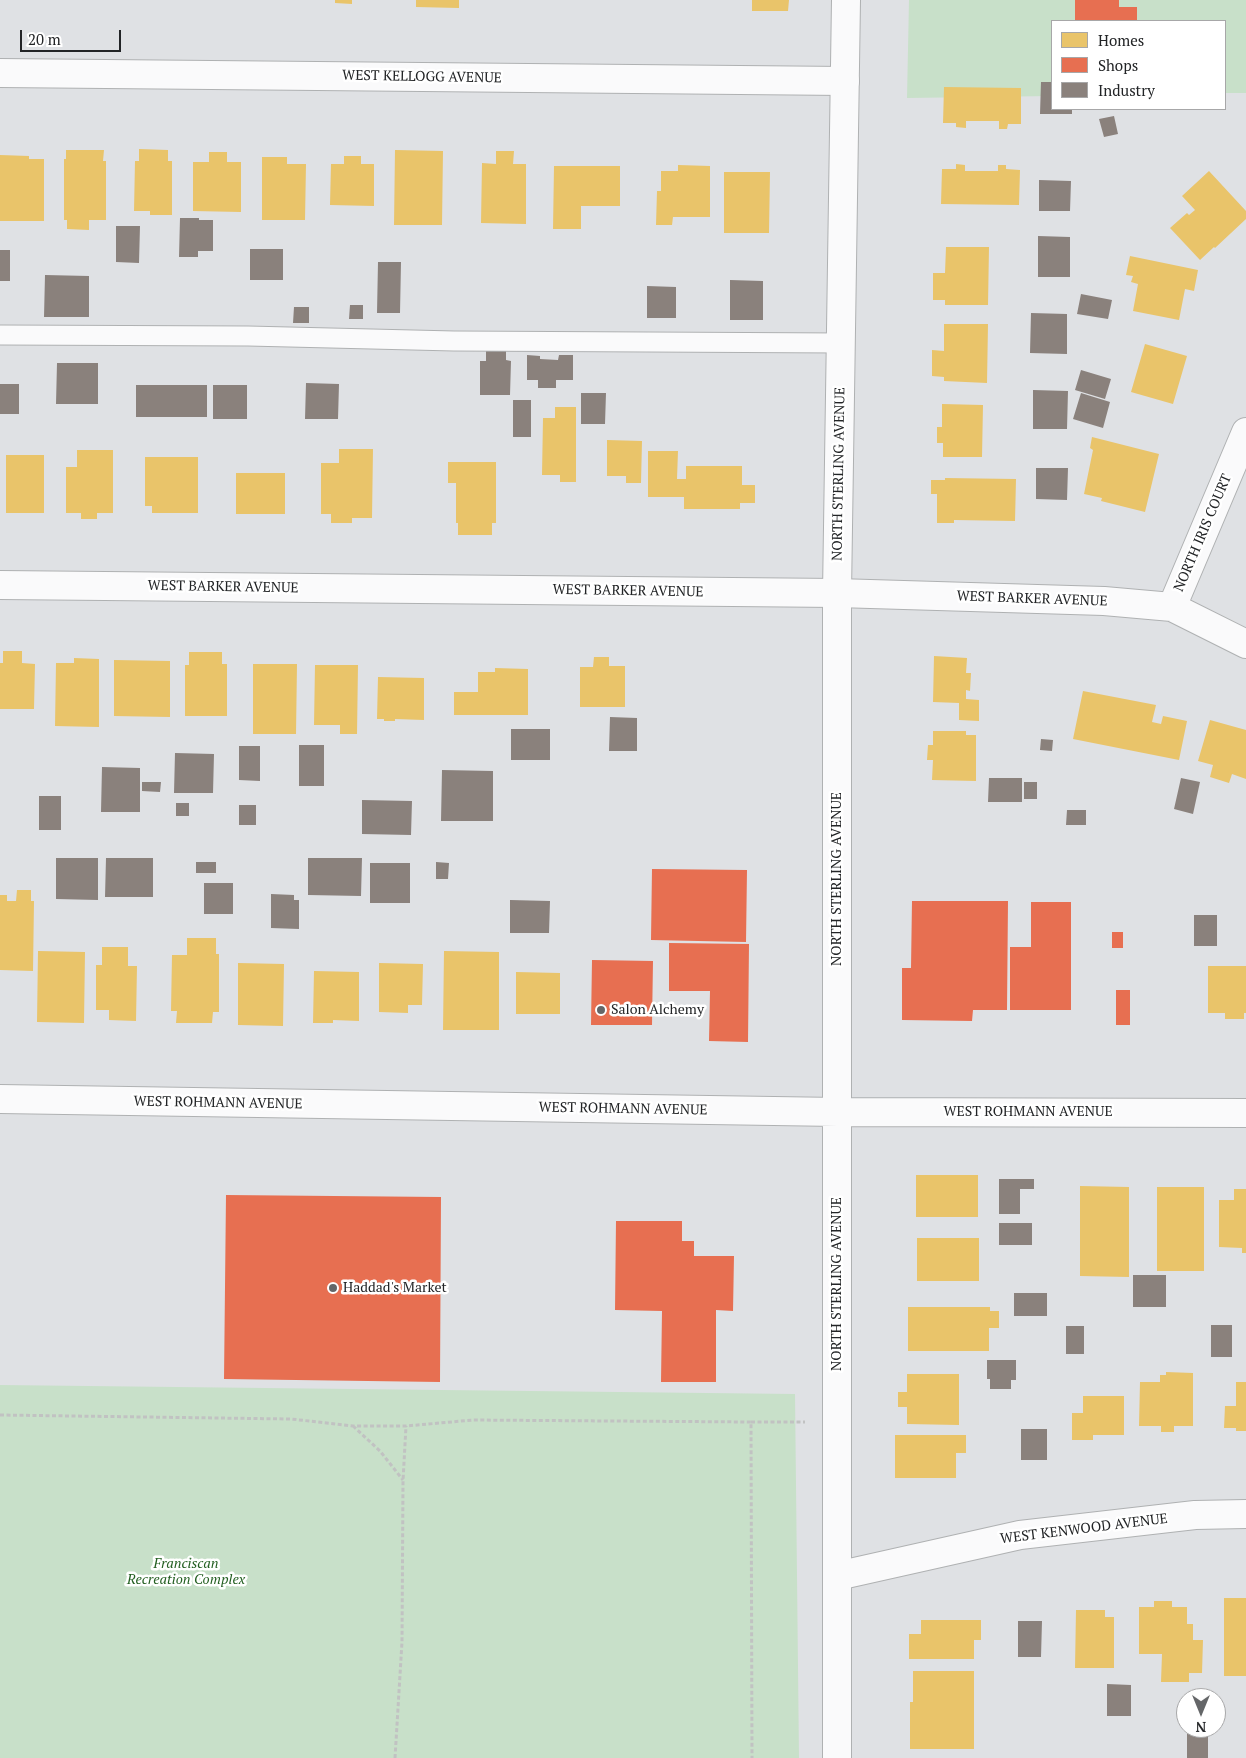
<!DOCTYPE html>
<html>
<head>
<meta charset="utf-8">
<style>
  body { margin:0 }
  #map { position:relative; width:1246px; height:1758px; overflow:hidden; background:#dfe1e4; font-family:"PT Serif",serif }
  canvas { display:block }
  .legend { position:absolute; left:1051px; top:20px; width:175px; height:90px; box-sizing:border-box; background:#fff; border:1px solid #a7a7a8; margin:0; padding:6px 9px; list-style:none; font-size:15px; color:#222426 }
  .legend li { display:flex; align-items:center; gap:10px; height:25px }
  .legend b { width:25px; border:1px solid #a7a7a8 }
  .north { position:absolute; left:1176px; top:1688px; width:50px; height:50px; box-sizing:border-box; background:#fff; border:1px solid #a7a7a8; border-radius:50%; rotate:180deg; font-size:14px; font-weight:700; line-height:20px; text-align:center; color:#222426 }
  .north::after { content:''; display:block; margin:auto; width:18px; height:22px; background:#646668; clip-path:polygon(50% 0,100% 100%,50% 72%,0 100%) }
  .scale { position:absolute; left:20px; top:30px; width:101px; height:22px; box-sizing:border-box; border:2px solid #222426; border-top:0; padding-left:6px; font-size:15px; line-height:18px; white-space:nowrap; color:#222426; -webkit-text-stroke:4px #fff; paint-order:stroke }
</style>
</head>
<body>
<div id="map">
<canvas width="1246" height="1758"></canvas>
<ul class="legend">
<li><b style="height:14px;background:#e9c46a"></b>Homes</li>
<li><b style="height:14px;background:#e76f51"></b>Shops</li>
<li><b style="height:14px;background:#8a817c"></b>Industry</li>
</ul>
<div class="north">N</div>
<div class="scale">20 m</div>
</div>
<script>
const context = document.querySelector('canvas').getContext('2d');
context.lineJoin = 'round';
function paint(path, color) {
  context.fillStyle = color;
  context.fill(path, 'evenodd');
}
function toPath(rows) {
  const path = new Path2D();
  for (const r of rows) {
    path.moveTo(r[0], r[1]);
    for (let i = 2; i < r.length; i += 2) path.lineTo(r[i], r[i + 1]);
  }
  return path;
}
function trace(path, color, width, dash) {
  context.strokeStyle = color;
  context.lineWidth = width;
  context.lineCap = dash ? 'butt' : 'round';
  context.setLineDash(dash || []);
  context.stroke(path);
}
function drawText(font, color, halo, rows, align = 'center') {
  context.font = font + ' "PT Serif",serif';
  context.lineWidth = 5;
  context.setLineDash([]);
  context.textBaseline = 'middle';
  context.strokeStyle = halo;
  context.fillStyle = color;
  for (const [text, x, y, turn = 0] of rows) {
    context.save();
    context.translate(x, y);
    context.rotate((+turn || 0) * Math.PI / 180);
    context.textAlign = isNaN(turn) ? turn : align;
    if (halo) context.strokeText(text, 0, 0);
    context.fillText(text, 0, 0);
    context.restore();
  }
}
paint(toPath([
  [909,0,1246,0,1246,93,1225,93,1225,21,1052,21,1052,96,907,98],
  [0,1385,795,1394,799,1758,0,1758]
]), '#c8e0c9');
paint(toPath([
  [335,0,352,0,352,4,335,3],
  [416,0,459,0,459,8,416,7],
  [752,0,789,0,788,11,752,11],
  [944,87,1021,88,1021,124,1008,124,1007,129,999,129,999,121,966,121,966,128,956,127,956,123,943,123],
  [139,149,168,150,168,161,172,161,172,215,150,215,150,211,134,211,135,161,139,161],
  [66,150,104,150,103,161,106,161,106,220,89,220,89,230,67,229,67,220,64,220,64,159,66,159],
  [395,150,443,151,442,225,394,225],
  [496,151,514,151,513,164,526,164,526,224,481,223,482,163,496,164],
  [209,152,227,152,227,162,241,162,241,212,193,211,193,162,209,162],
  [0,155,29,156,29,159,44,159,44,221,0,221],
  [344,156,361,156,361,164,374,164,374,206,330,205,331,164,344,164],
  [262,157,287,157,287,164,306,164,305,220,262,220],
  [956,164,965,165,965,171,998,171,998,165,1006,165,1006,169,1020,170,1019,205,941,204,942,169,956,169],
  [678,165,710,166,710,217,673,217,672,225,656,225,657,191,661,191,661,171,678,171],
  [554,166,620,166,620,206,581,206,581,229,553,229],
  [1209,171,1246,211,1246,219,1215,248,1214,247,1200,260,1170,228,1187,213,1189,215,1195,210,1182,196],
  [724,172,770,172,769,233,724,233],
  [946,247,989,247,988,305,945,305,945,300,933,300,933,273,945,273],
  [1130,256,1198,270,1194,291,1185,289,1179,320,1133,311,1138,284,1131,282,1133,276,1126,275],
  [944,324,988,324,987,383,944,381,944,377,932,376,932,350,944,351],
  [1145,344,1187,356,1173,404,1131,392],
  [942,404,983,405,982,457,943,457,943,443,937,443,937,427,942,427],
  [555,407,576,407,576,482,560,482,560,475,542,475,543,418,555,418],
  [1092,437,1159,454,1145,512,1101,501,1102,498,1084,494,1093,450,1090,448],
  [607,440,642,441,641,483,626,483,626,476,607,476],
  [339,449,373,449,372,518,352,518,352,523,331,523,331,514,321,514,321,463,339,463],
  [77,450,113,450,113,513,97,513,97,519,81,519,81,513,66,513,66,467,77,467],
  [648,451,678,451,677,479,686,479,686,466,742,466,742,485,755,485,755,503,740,503,740,509,684,509,684,497,648,497],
  [6,455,44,455,44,513,6,513],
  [145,457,198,457,198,513,152,513,152,506,145,506],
  [448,462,496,462,496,523,492,523,492,535,458,535,458,523,456,523,456,483,448,483],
  [236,473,285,473,285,514,236,514],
  [945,478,1016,479,1015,521,954,520,954,523,937,523,937,494,931,494,931,480,945,480],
  [3,651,22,651,22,663,35,664,34,709,0,709,0,663,3,663],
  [189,652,222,652,222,664,227,664,227,716,185,716,185,665,189,665],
  [934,656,967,658,966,673,971,673,970,691,966,690,966,699,979,700,979,721,959,720,959,703,933,702],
  [594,657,609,657,609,666,625,666,625,707,580,707,580,667,593,667],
  [74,658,99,659,99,727,55,726,56,663,74,663],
  [114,660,170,661,170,717,114,716],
  [253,664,297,664,296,734,253,734],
  [315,665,358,665,357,734,340,734,340,725,314,725],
  [495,668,528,669,528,715,454,715,454,692,478,692,478,672,495,672],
  [378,677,424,678,424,720,395,719,395,721,384,721,384,719,377,719],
  [1083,691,1156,705,1152,722,1161,724,1163,716,1187,721,1179,760,1073,739],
  [1210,720,1246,730,1246,779,1232,774,1229,783,1210,777,1213,765,1198,761],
  [933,731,966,731,966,735,976,735,976,781,932,780,933,760,927,760,928,745,933,745],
  [17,890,31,890,31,901,34,901,33,971,0,970,0,895,7,895,7,901,16,901],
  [187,938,216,938,216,954,219,954,219,1012,213,1012,212,1023,176,1023,177,1011,171,1011,172,955,187,955],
  [102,947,128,947,128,966,137,966,136,1021,109,1020,109,1010,96,1010,96,965,102,965],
  [38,951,85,952,84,1023,37,1022],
  [444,951,499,952,499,1030,443,1030],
  [238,963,284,964,283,1026,238,1025],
  [379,963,423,964,422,1005,408,1005,408,1013,379,1012],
  [1208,966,1246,966,1246,1013,1244,1013,1244,1019,1225,1019,1225,1013,1208,1013],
  [314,971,359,972,359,1021,333,1020,333,1023,313,1023],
  [516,972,560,973,560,1014,516,1014],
  [916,1175,978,1175,978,1217,916,1217],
  [1080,1186,1129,1187,1129,1277,1080,1276],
  [1157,1187,1204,1187,1204,1271,1157,1271],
  [1234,1189,1246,1189,1246,1253,1242,1253,1242,1248,1219,1247,1219,1200,1234,1200],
  [917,1238,979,1238,979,1281,917,1281],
  [908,1307,990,1307,990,1311,999,1311,999,1328,989,1328,989,1351,908,1351],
  [1166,1372,1193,1373,1193,1426,1174,1426,1174,1432,1161,1432,1161,1426,1139,1426,1140,1382,1160,1382,1160,1375,1166,1375],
  [907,1374,959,1374,959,1425,907,1424,907,1407,898,1407,898,1392,907,1392],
  [1236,1382,1246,1382,1246,1431,1236,1431,1236,1428,1224,1428,1225,1406,1236,1406],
  [1083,1396,1124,1396,1124,1435,1093,1435,1093,1440,1072,1440,1072,1413,1083,1413],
  [895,1435,966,1435,966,1453,956,1453,956,1478,895,1478],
  [1224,1598,1246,1598,1246,1676,1224,1676],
  [1154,1601,1172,1601,1172,1607,1187,1607,1187,1624,1193,1624,1193,1640,1203,1640,1202,1673,1189,1673,1189,1682,1161,1682,1162,1654,1139,1654,1139,1607,1154,1607],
  [1076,1610,1105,1610,1105,1617,1114,1617,1114,1668,1075,1668],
  [921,1620,981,1620,981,1640,974,1640,974,1659,909,1659,909,1634,921,1634],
  [913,1671,974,1671,974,1749,910,1749,910,1702,913,1702]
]), '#e9c46a');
paint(toPath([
  [1075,0,1119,0,1119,7,1137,7,1137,21,1075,21],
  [652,869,747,870,746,942,651,940],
  [912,901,1008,901,1007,1010,973,1010,972,1021,902,1020,902,968,911,968],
  [1031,902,1071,902,1071,1010,1010,1010,1010,947,1031,947],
  [1112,932,1123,932,1123,948,1112,948],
  [669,943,749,944,748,1042,709,1041,710,991,669,991],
  [592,960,653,961,652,1025,591,1025],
  [1116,990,1130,990,1130,1025,1116,1025],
  [226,1195,441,1197,440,1382,224,1379],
  [616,1221,682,1221,682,1241,694,1241,694,1256,734,1256,733,1311,716,1310,716,1382,661,1382,662,1311,615,1310]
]), '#e76f51');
paint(toPath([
  [1041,82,1052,82,1052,109,1072,109,1072,114,1040,114],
  [1114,116,1118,134,1104,137,1099,119],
  [1039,180,1071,181,1070,211,1039,211],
  [180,218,199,218,199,220,213,220,213,251,198,251,198,257,179,257],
  [116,226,140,226,139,263,116,262],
  [1038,236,1070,237,1070,277,1038,277],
  [250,249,283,249,283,280,250,280],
  [0,250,10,250,10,281,0,281],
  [378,262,401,262,400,313,377,313],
  [45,275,89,276,89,317,44,317],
  [730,280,763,281,763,320,730,320],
  [647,286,676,287,676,318,647,318],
  [1081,294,1112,300,1108,319,1077,314],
  [350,305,363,305,363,319,349,319],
  [294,307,309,307,309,323,293,323],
  [1031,313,1067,314,1067,354,1030,353],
  [486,351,506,351,506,360,511,361,510,395,480,395,480,361,486,361],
  [527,355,540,356,540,359,558,360,559,355,573,355,573,380,556,380,556,388,538,388,538,380,527,380],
  [57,363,98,363,98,404,56,404],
  [1081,370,1111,379,1105,399,1075,390],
  [306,383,339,384,338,419,305,419],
  [0,384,19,384,19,414,0,414],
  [136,385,207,385,207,417,136,417],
  [213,385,247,385,247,419,213,419],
  [1033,390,1068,391,1067,429,1033,429],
  [581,393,606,393,605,424,581,424],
  [1081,393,1110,402,1103,428,1073,419],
  [513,400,531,400,531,437,513,437],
  [1036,468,1068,468,1067,500,1036,499],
  [610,717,637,718,637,751,609,751],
  [511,729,550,729,550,760,511,760],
  [1041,739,1053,740,1052,751,1040,750],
  [299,745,324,745,324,786,299,786],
  [239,746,260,746,260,781,239,780],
  [175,753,214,754,213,793,174,793],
  [102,767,140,768,140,812,101,812],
  [442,770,493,771,493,821,441,821],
  [989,778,1022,778,1022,802,988,802],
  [1181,778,1200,782,1193,814,1174,809],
  [142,782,161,782,160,792,142,791],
  [1024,782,1037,782,1037,799,1024,799],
  [39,796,61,796,61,830,39,830],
  [362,800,412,801,411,835,362,834],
  [176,803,189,803,189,816,176,816],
  [239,805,256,805,256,825,239,825],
  [1067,810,1086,810,1086,825,1066,825],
  [56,858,98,858,98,900,56,899],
  [106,858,153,858,153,897,105,897],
  [308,858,362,858,361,896,308,895],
  [196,862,216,862,216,873,196,873],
  [436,862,449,863,448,879,436,879],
  [370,863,410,863,410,903,370,903],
  [204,883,233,883,233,914,204,914],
  [271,894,294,895,294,900,299,900,299,929,271,928],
  [510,900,550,901,549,933,510,933],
  [1194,915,1217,915,1217,946,1194,946],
  [999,1179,1034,1179,1034,1189,1020,1189,1020,1214,999,1214],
  [999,1223,1032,1223,1032,1245,999,1245],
  [1133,1275,1166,1275,1166,1307,1133,1307],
  [1014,1293,1047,1293,1047,1316,1014,1316],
  [1211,1325,1232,1325,1232,1357,1211,1357],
  [1066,1326,1084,1326,1084,1354,1066,1354],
  [987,1360,1016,1360,1016,1380,1011,1380,1011,1389,990,1389,990,1379,987,1379],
  [1021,1429,1047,1429,1047,1460,1021,1460],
  [1018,1621,1042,1621,1041,1657,1018,1657],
  [1107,1684,1131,1685,1131,1716,1107,1716],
  [1187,1732,1208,1732,1208,1758,1187,1758]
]), '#8a817c');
const service = toPath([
  [0,335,248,336,454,341,841,343]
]);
const minor = toPath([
  [0,73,845,81],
  [0,585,837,593,1104,601,1172,607,1246,644],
  [1172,607,1246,432],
  [837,1576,1020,1535,1195,1515,1246,1514]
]);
const tertiary = toPath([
  [0,1099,838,1112,1246,1113],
  [837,1758,837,593,846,0]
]);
trace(service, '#afb1b2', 21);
trace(minor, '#afb1b2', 30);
trace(tertiary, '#afb1b2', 30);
trace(toPath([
  [0,1415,291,1419,353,1426,406,1426,473,1420,751,1422,752,1758],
  [751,1422,805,1422],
  [353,1426,380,1451,403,1480],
  [395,1758,402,1642,403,1481,406,1426]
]), '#c1c2c2', 3, [4, 2.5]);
trace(service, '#fafafb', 19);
trace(minor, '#fafafb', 28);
trace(tertiary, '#fafafb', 28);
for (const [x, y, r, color] of [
  [601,1010,5,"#646668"],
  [333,1288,5,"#646668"]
]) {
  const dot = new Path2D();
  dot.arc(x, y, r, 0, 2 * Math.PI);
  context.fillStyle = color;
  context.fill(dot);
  trace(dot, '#fff', 2);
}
drawText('14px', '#222426', '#fff', [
  ["WEST KELLOGG AVENUE",422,77,1],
  ["NORTH STERLING AVENUE",839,474,-89],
  ["NORTH IRIS COURT",1203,533,-67],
  ["WEST BARKER AVENUE",223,587,1],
  ["WEST BARKER AVENUE",628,591,1],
  ["WEST BARKER AVENUE",1032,599,2],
  ["NORTH STERLING AVENUE",837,879,-90],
  ["WEST ROHMANN AVENUE",218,1103,1],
  ["WEST ROHMANN AVENUE",623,1109,1],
  ["WEST ROHMANN AVENUE",1028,1112],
  ["NORTH STERLING AVENUE",837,1284,-90],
  ["WEST KENWOOD AVENUE",1084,1529,-7]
]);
drawText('14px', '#222426', '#fff', [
  ["Salon Alchemy",611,1010],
  ["Haddad's Market",343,1288]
], 'left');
drawText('italic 14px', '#235f21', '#fff', [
  ["Franciscan",186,1564],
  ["Recreation Complex",186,1580]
]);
</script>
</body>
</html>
